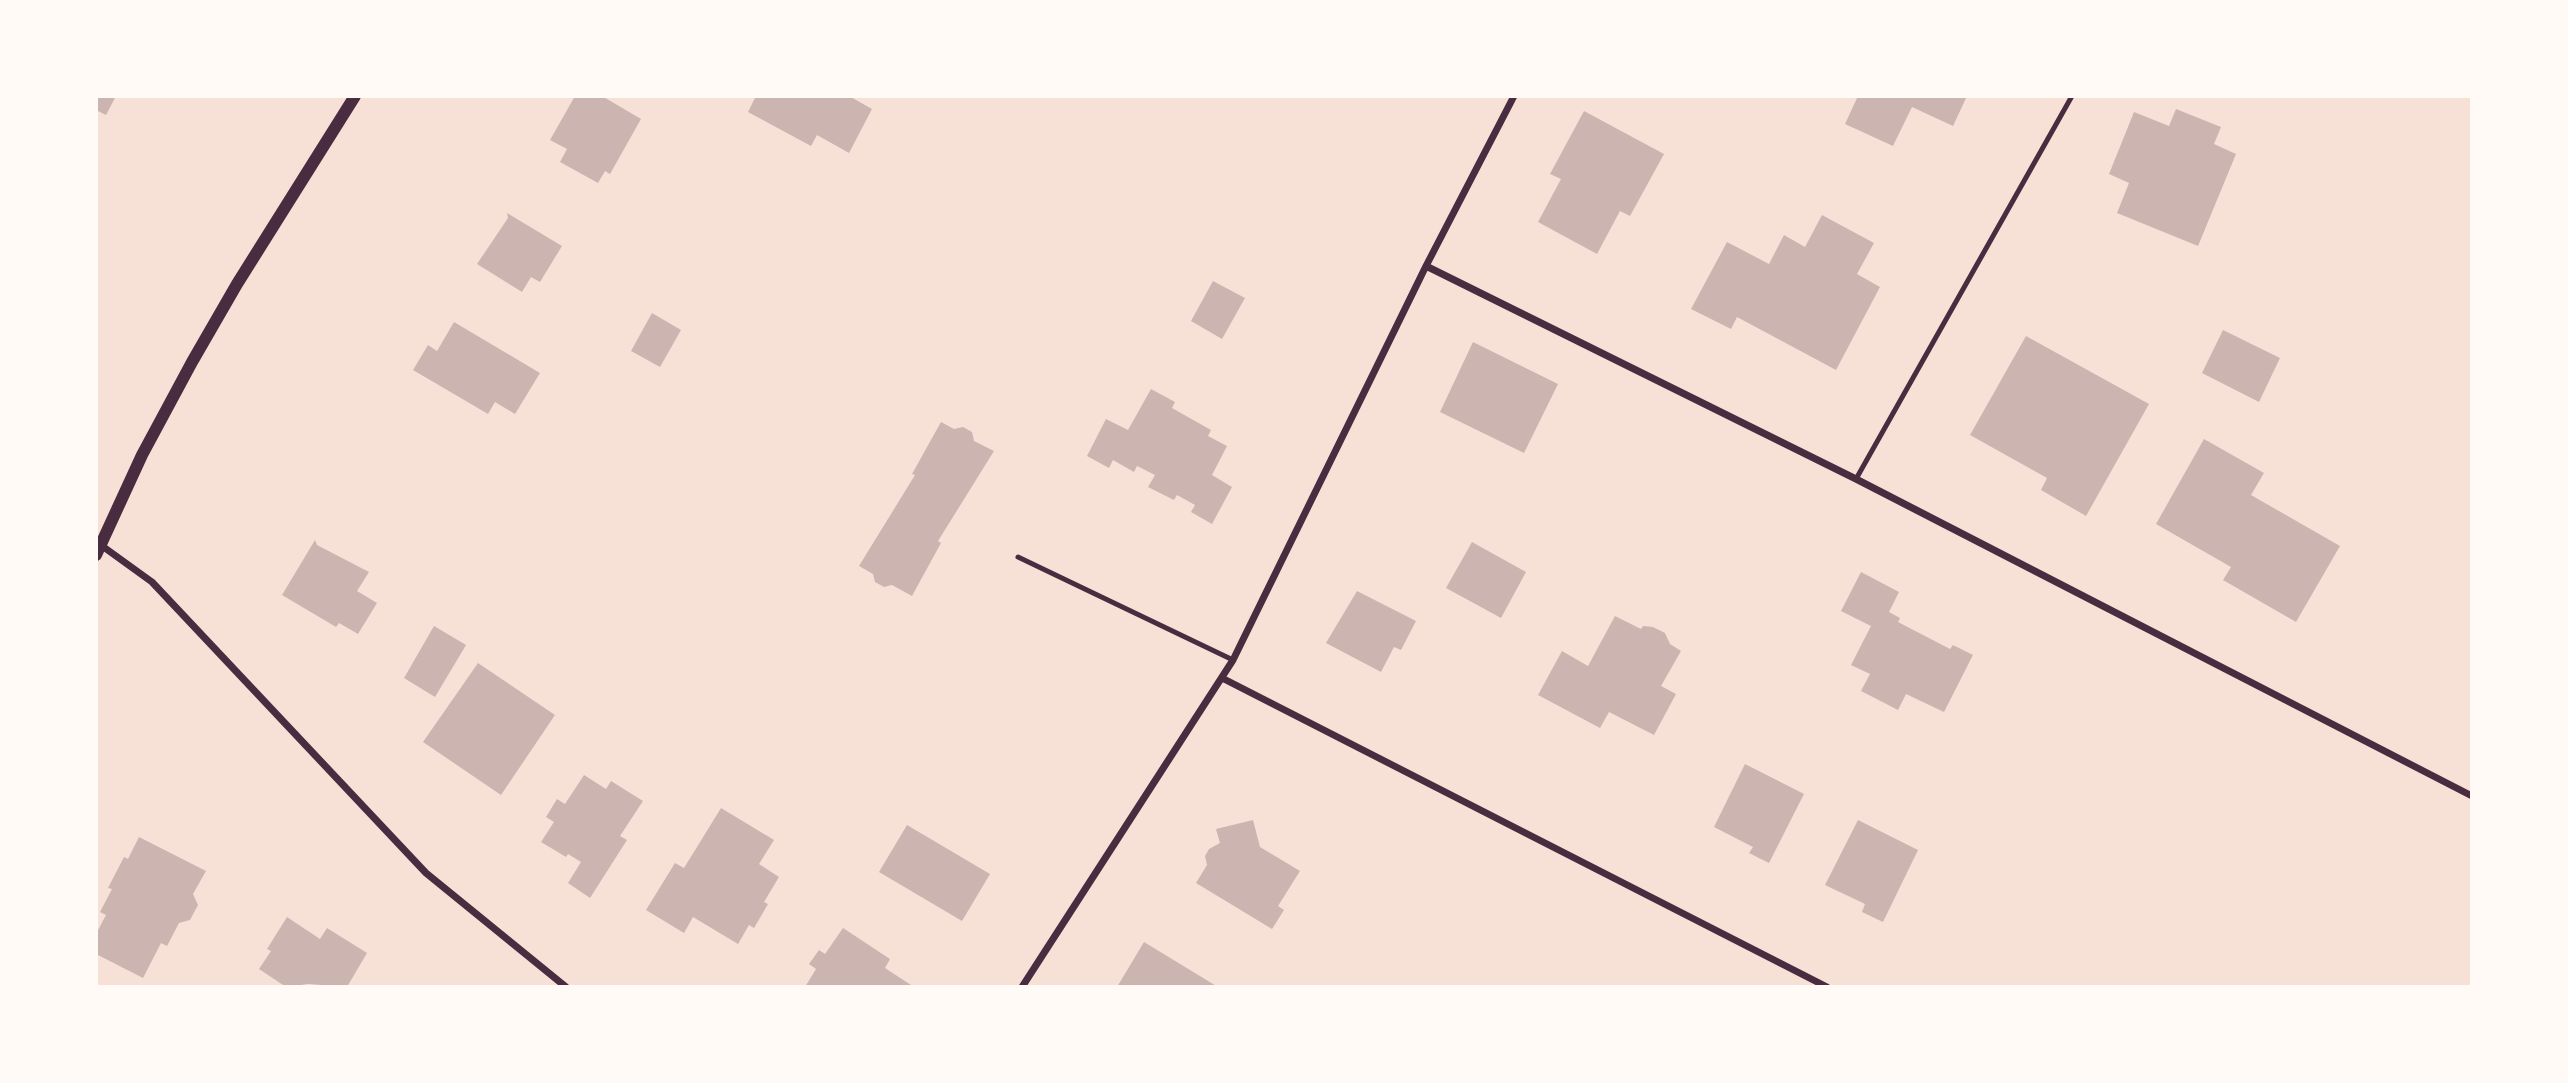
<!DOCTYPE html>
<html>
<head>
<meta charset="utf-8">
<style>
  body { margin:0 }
  #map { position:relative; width:2568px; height:1083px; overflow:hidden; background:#f7e1d7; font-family:Signika,sans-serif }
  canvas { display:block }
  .frame { position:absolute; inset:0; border:98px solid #fffaf5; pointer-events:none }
</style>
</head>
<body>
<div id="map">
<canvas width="2568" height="1083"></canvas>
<div class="frame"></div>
</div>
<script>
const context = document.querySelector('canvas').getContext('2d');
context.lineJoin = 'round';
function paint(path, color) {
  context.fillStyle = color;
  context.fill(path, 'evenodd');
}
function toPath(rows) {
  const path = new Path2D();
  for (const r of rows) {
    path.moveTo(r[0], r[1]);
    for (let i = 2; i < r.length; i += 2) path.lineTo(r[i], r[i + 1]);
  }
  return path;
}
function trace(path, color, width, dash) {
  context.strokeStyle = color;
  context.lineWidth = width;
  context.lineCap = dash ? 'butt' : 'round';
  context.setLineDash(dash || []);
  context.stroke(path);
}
paint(toPath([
  [96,96,116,96,106,115,96,110],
  [575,96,602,96,641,119,610,174,605,171,598,183,560,162,567,149,550,140],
  [756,96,849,96,872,109,849,153,817,135,811,146,748,112],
  [1858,96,1967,96,1953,126,1912,107,1893,146,1845,124],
  [2176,109,2221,127,2214,144,2236,154,2198,246,2117,213,2129,183,2109,174,2134,112,2169,126],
  [1584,111,1664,154,1630,216,1620,211,1597,254,1538,222,1561,179,1550,174],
  [507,213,562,246,540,282,531,277,522,292,477,264,508,218],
  [1822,215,1874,243,1857,274,1880,287,1836,370,1737,317,1731,329,1691,309,1727,242,1769,264,1784,235,1805,247],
  [1213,281,1245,298,1222,339,1191,321],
  [652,313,681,330,660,367,631,351],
  [454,322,540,373,515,414,495,402,488,414,413,370,428,345,437,351],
  [2223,330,2280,358,2259,402,2202,373],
  [2026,336,2149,404,2086,516,2041,490,2047,478,1970,435],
  [1473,342,1558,384,1524,453,1440,412],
  [1151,389,1175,402,1172,408,1211,430,1208,436,1227,446,1212,475,1232,487,1212,524,1191,512,1195,505,1177,495,1174,500,1148,487,1155,475,1137,466,1134,472,1113,460,1109,468,1087,456,1106,419,1128,430],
  [941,422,954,429,963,427,972,432,974,441,994,451,938,541,941,543,912,596,892,585,884,587,875,582,873,574,859,566,915,475,912,474],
  [2204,439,2264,473,2251,495,2340,546,2296,622,2223,580,2231,567,2156,524],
  [315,540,317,545,369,572,357,591,377,603,358,634,339,623,336,627,282,595],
  [1472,542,1526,572,1501,618,1446,588],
  [1861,572,1899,592,1889,612,1900,618,1898,622,1950,649,1953,645,1973,655,1944,712,1906,694,1898,710,1861,691,1870,674,1851,665,1871,626,1841,611],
  [1357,591,1416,621,1401,650,1394,647,1381,672,1326,643],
  [1615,616,1641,629,1643,626,1653,627,1665,633,1670,644,1681,651,1661,686,1676,694,1654,735,1609,712,1600,728,1538,695,1562,651,1588,666],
  [434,626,466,645,435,697,404,678],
  [478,663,555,715,501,795,423,742],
  [1745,764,1804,794,1769,863,1749,853,1753,847,1714,827],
  [584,775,606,789,611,781,643,801,620,836,627,840,590,898,568,883,581,862,568,854,566,857,541,842,554,822,546,817,557,799,565,804],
  [721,808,774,840,759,864,779,877,764,902,768,904,754,928,749,925,738,944,693,917,684,933,646,910,675,863,684,868],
  [1253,820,1260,847,1300,871,1278,906,1284,910,1272,929,1196,883,1207,865,1205,856,1209,849,1220,843,1216,829],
  [1858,820,1918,850,1883,922,1862,912,1865,904,1825,885],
  [907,825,990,874,962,921,879,872],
  [139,837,206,871,193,894,198,905,190,920,179,923,167,946,161,943,143,978,96,954,96,934,106,915,100,912,112,889,108,888,124,857,128,859],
  [287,917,320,939,327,928,367,953,347,987,308,984,286,987,259,969,271,951,267,949],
  [843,928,890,959,885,968,914,987,805,987,816,969,809,964,819,950,825,954],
  [1144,942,1218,987,1117,987]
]), '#ccb4b1');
trace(toPath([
  [1856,479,2072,96],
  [1018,557,1233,660]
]), '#4a2c40', 5);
trace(toPath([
  [1426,266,1856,479,2472,796],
  [98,543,152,582,426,873,566,987],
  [1222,678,1827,987],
  [1022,987,1233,660,1426,266,1514,96]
]), '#4a2c40', 7);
trace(toPath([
  [96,555,142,455,192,362,237,284,355,96]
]), '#4a2c40', 12);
</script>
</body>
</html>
